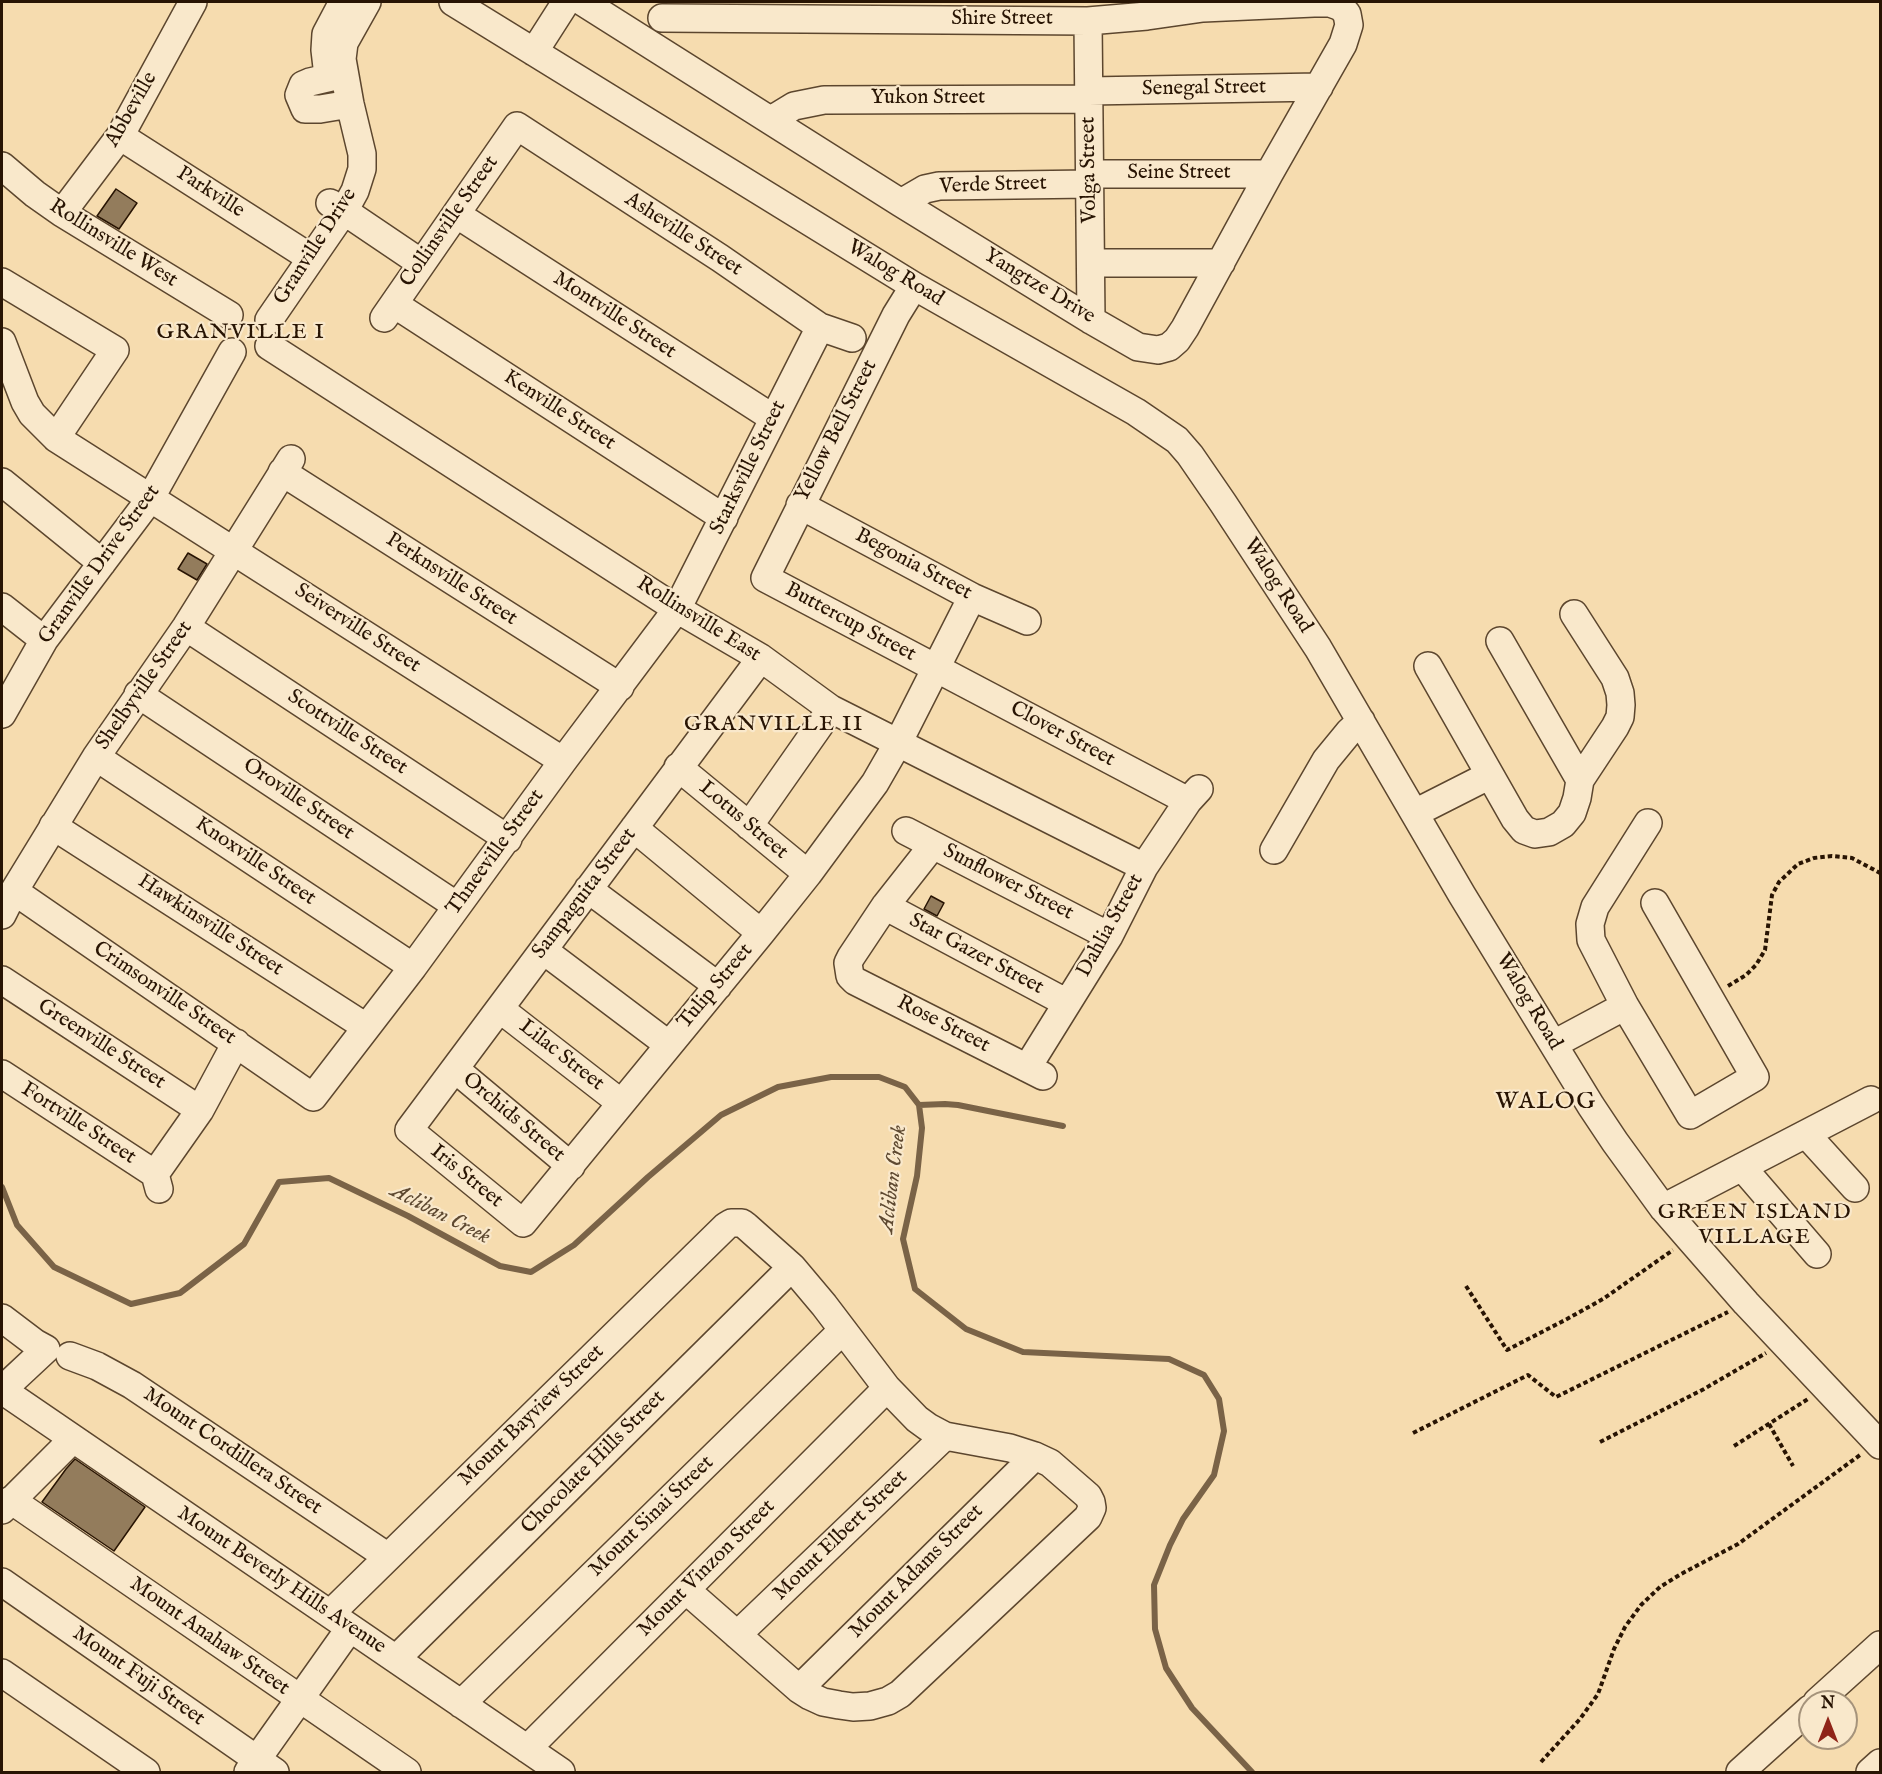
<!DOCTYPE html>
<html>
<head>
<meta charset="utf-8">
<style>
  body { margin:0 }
  #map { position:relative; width:1882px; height:1774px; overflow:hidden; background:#f6dcaf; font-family:"IM FELL English",serif }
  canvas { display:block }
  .frame { position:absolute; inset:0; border:3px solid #281403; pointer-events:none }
  .north { position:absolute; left:1798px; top:1690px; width:60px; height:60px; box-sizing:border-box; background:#f9e8cb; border:2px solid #a5937b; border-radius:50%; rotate:0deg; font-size:16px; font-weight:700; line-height:24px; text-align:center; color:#281403 }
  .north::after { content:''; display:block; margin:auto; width:21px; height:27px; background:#8f2418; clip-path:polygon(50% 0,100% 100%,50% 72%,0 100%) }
</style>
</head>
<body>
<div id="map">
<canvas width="1882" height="1774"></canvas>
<div class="frame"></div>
<div class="north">N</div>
</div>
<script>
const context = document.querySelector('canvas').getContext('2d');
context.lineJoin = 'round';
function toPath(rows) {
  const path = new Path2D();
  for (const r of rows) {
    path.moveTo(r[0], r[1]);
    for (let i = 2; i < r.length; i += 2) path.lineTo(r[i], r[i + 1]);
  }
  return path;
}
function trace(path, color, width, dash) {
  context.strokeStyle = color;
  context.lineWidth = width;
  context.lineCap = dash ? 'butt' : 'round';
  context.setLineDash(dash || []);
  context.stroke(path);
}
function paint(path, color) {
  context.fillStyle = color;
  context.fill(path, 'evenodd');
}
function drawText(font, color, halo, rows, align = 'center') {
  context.font = font + ' "IM FELL English",serif';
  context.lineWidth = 4.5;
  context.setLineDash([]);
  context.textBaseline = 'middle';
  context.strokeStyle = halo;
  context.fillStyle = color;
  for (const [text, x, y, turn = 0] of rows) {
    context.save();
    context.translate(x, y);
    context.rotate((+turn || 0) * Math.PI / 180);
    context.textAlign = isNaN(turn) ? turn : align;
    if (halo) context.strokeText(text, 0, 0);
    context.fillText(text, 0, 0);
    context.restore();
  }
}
trace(toPath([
  [919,1105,945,1104,958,1105,1063,1126],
  [2,1187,17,1225,54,1267,131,1304,180,1293,244,1244,279,1182,329,1178,408,1216,500,1266,531,1272,574,1245,648,1177,721,1115,778,1087,831,1077,879,1077,905,1087,919,1105,922,1128,917,1176,903,1239,915,1289,966,1329,1023,1352,1169,1359,1204,1375,1219,1399,1224,1431,1214,1475,1183,1519,1170,1545,1154,1585,1155,1629,1166,1668,1192,1708,1252,1772]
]), '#7a6347', 6);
const building = toPath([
  [116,189,137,203,119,229,97,216,116,189],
  [188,553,207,564,197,580,178,569,188,553],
  [931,896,944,903,937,916,924,909,931,896],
  [75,1459,145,1507,114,1551,42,1502,66,1469,75,1459]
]);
paint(building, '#937c5c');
trace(building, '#281403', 1.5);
const minor = toPath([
  [453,2,914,286,1136,412,1177,440,1190,455,1223,503,1318,648,1462,895,1591,1106,1615,1142,1663,1208,1689,1238,1746,1303,1880,1445],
  [583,2,901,203,1091,320,1138,347,1158,350,1169,347,1177,340,1185,328,1269,174,1343,44,1349,25,1347,14,1341,7,1330,3,1314,3,1203,8,1147,16,1088,21,662,18],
  [1088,21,1091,320],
  [534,52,566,2],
  [344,74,310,82,303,85,299,95,305,109,320,109,350,104],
  [328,76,325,50,326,34,343,2],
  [1089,91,1319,87],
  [771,120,794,106,824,100,1089,99],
  [120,136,300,251],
  [2,166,35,194,62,213,229,315],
  [1090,174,1269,174],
  [330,203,344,211,421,263],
  [901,203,925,189,939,186,1090,184],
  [62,213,120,136,193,2],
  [456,214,773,418],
  [1091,263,1221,263],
  [2,282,115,350,56,438],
  [914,286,896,315,765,578,1188,801],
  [394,304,724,518],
  [384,318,517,126,720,258,820,327,852,338],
  [269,320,344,211,355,191,362,169,362,154,350,104,342,59,344,43,367,2],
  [2,342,25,402,32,414,56,438,563,761],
  [269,346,677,609,761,658,831,709,1144,867],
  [282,472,620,687],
  [2,482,102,563],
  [800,505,972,597,1027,621],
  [2,607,44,640],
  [186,627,508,839],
  [1500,641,1580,780],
  [761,658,409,1130,523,1223,761,933,808,874,875,783,898,743,972,597],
  [1428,666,1515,819,1524,830,1535,834,1549,832,1563,824,1572,813,1577,798,1580,780,1615,727,1620,717,1621,705,1620,693,1615,678,1574,614],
  [138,694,457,906],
  [2,714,44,640,150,499,232,352],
  [96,757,413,967],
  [678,767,808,874],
  [1415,813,1490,775],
  [1648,823,1595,907,1590,924,1591,940,1625,1006,1690,1115,1755,1077,1655,903],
  [53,826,366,1027],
  [749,826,831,709],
  [634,828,761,933],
  [906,831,1109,936],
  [933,845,885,906,851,957,848,963,850,976,855,981,1043,1076],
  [1274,850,1326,760,1349,732,1361,721],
  [588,889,718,986],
  [14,891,313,1097,413,967,563,761,677,609,820,327],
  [885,906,1067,1003],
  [2,915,14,891,96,757,186,627,291,459],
  [543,950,669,1045],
  [2,980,200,1110],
  [500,1009,621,1103],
  [1554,1044,1625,1006],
  [1027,1068,1109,936,1144,867,1188,801,1199,789],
  [455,1069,571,1166],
  [2,1074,155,1174],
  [1806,1134,1855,1188],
  [1742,1167,1817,1254],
  [159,1189,155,1174,200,1110,236,1043],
  [1663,1208,1871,1100],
  [2,1318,35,1343,46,1349,2,1390],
  [70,1356,97,1366,132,1385,388,1557],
  [2,1390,561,1772],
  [11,1500,407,1772],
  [2,1510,73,1439],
  [2,1582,275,1772],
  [330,1614,726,1226,731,1223,742,1223,746,1226,792,1267,824,1305,887,1388,917,1419,928,1427,945,1436,1010,1448,1035,1456,1050,1463,1088,1496,1091,1502,1092,1508,1088,1517,900,1694,888,1701,870,1706,853,1707,839,1705,823,1702,810,1696,799,1689,686,1590],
  [737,1635,945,1436],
  [396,1659,792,1267],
  [2,1673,146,1772],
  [799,1689,1035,1456],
  [1817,1702,1880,1645],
  [461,1704,843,1330],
  [527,1749,887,1388],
  [248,1772,350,1628],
  [1740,1772,1810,1709],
  [1870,1772,1880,1763]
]);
trace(minor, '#5c462e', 30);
trace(toPath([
  [1728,986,1746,975,1756,965,1765,950,1772,895,1779,882,1798,864,1814,858,1832,856,1852,858,1880,873],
  [1466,1286,1507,1350,1567,1319,1603,1299,1673,1250],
  [1769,1424,1793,1466],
  [1413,1433,1528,1375,1556,1397,1728,1312],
  [1600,1442,1704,1389,1766,1353],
  [1734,1446,1808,1399],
  [1541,1762,1580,1719,1598,1694,1614,1649,1625,1627,1641,1605,1660,1587,1681,1574,1738,1544,1860,1455]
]), '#281403', 4, [4.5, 3]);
trace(minor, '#f9e8cb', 27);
drawText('21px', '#281403', '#f9e8cb', [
  ["Shire Street",1002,20],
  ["Senegal Street",1204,89,-1],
  ["Yukon Street",928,99],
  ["Abbeville",132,110,-60],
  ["Volga Street",1090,170,-91],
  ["Seine Street",1179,174],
  ["Verde Street",993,186,-2],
  ["Parkville",210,193,33],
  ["Collinsville Street",450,222,-55],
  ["Asheville Street",683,235,33],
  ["Rollinsville West",113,244,32],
  ["Granville Drive",316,247,-57],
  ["Walog Road",895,274,31],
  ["Yangtze Drive",1039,287,31],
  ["Montville Street",614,316,33],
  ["Kenville Street",559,411,33],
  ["Yellow Bell Street",837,431,-63],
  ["Starksville Street",749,468,-64],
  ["Granville Drive Street",100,565,-54],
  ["Begonia Street",913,565,28],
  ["Perknsville Street",451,580,33],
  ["Walog Road",1277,586,57],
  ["Rollinsville East",698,620,32],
  ["Buttercup Street",850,623,28],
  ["Seiverville Street",357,629,33],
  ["Shelbyville Street",145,686,-55],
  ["Scottville Street",347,733,33],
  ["Clover Street",1062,735,28],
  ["Oroville Street",298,800,34],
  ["Lotus Street",743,821,40],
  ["Thneeville Street",496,853,-54],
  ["Knoxville Street",255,862,34],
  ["Sunflower Street",1008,883,27],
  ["Sampaguita Street",585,894,-53],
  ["Hawkinsville Street",210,926,33],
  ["Dahlia Street",1111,926,-61],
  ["Star Gazer Street",976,955,28],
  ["Tulip Street",716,987,-50],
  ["Crimsonville Street",164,994,34],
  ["Walog Road",1528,1002,59],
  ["Rose Street",943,1025,27],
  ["Greenville Street",101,1045,33],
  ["Lilac Street",561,1056,38],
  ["Orchids Street",513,1118,40],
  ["Fortville Street",78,1124,33],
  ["Iris Street",466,1177,39],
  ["Mount Bayview Street",532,1416,-44],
  ["Mount Cordillera Street",232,1452,34],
  ["Chocolate Hills Street",594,1463,-45],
  ["Mount Sinai Street",652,1517,-44],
  ["Mount Elbert Street",841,1536,-44],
  ["Mount Vinzon Street",707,1569,-45],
  ["Mount Adams Street",917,1572,-45],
  ["Mount Beverly Hills Avenue",281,1581,34],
  ["Mount Anahaw Street",209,1637,35],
  ["Mount Fuji Street",138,1677,35]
]);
context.letterSpacing = '1.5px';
drawText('22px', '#281403', '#f9e8cb', [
  ["GRANVILLE I",241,333],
  ["GRANVILLE II",774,725],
  ["GREEN ISLAND",1755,1213],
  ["VILLAGE",1755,1238]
]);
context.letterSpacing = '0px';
drawText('italic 22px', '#5e4931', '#f9e8cb', [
  ["Acliban Creek",894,1179,-83],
  ["Acliban Creek",440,1215,27]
]);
context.letterSpacing = '1.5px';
drawText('24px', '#281403', '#f9e8cb', [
  ["WALOG",1546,1103]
]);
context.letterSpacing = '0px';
</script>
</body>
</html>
